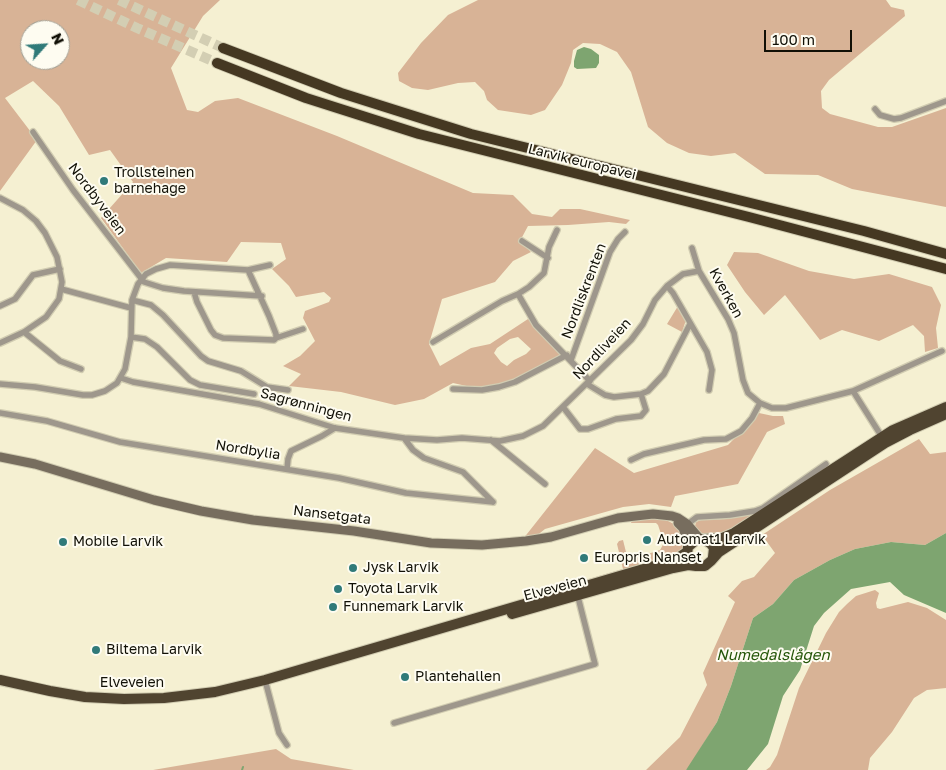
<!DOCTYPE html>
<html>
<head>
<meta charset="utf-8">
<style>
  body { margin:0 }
  #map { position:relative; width:946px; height:770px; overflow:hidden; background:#f5f0d2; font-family:"Golos Text",sans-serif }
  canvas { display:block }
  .north { position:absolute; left:20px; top:20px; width:50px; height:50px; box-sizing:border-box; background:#fefcf1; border:1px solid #9f9e93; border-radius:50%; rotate:64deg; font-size:14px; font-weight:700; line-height:20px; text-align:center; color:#111006 }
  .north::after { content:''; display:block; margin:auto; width:18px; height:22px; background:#307a79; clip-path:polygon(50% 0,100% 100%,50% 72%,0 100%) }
  .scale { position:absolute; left:764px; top:30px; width:88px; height:22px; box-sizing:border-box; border:2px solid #111006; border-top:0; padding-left:6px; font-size:15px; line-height:18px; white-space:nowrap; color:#111006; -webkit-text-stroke:4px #fefcf1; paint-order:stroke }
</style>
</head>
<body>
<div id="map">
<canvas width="946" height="770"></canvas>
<div class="north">N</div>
<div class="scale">100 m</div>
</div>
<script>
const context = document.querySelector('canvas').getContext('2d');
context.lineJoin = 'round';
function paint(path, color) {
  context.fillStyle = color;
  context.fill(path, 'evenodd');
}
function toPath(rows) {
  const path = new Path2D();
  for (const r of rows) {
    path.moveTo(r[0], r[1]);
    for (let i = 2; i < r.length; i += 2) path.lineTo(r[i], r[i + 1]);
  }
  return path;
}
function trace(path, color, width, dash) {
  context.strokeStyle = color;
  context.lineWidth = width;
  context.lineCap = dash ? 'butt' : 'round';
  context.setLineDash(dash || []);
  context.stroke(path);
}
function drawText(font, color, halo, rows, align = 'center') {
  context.font = font + ' "Golos Text",sans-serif';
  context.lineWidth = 4;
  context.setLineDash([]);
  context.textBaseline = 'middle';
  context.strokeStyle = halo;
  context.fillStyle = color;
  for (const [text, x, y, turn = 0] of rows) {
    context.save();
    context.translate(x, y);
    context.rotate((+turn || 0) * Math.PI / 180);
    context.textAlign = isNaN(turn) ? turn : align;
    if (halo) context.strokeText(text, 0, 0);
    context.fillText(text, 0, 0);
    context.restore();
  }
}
paint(toPath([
  [0,0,220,0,203,16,171,68,187,110,198,112,215,101,238,98,337,136,473,193,513,195,532,214,552,217,560,209,580,209,630,220,626,224,609,222,568,225,528,226,520,241,531,252,513,261,495,282,442,299,429,344,440,366,471,348,490,344,528,319,563,355,503,385,480,389,453,383,424,399,395,405,341,392,289,386,301,374,283,366,300,356,315,341,303,318,305,311,329,302,331,298,324,292,296,297,289,286,272,269,286,259,281,243,241,242,227,262,166,258,141,273,101,218,133,182,110,150,89,155,59,106,33,81,5,98,37,140,0,191],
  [30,30,60,30,60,60,30,60],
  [518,337,531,349,526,354,514,360,507,366,501,362,494,353,497,348,510,339],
  [478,0,886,0,891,7,904,10,905,16,829,80,821,91,822,108,830,114,878,127,892,127,946,108,946,207,852,189,818,175,765,174,735,153,711,156,689,153,667,143,648,127,631,72,617,52,600,44,583,43,573,50,571,63,562,85,545,110,531,115,498,110,487,100,484,91,475,82,458,83,428,90,412,88,399,81,398,73,421,43,448,15],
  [734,252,758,253,809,271,854,279,889,274,932,287,941,305,936,328,938,348,925,352,924,336,913,325,879,341,842,330,820,340,785,295,764,315,745,292,727,265],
  [678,306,686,320,682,332,667,324],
  [759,413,773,416,783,416,785,424,767,432,738,484,675,496,671,507,649,504,623,507,545,529,535,537,523,539,595,448,634,473,728,445],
  [919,439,930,454,946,452,946,533,925,545,891,542,855,549,830,560,794,580,773,604,753,618,731,686,717,722,689,767,686,770,646,770,680,737,707,685,703,673,735,602,728,596,742,581,754,577,775,553,762,535,830,490],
  [754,514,746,521,723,533,703,534,696,529,695,526,696,522,701,520,727,519],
  [649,518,666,520,676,525,679,530,684,542,683,550,675,556,570,586,572,584,623,569,617,544,619,541,623,540,626,552,624,552,625,557,627,556,629,560,660,550,664,543,658,525,656,523,631,523,632,520],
  [875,590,879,593,876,603,877,608,880,609,908,602,927,608,946,620,946,688,927,690,914,698,892,732,870,758,868,770,766,770,770,767,777,755,799,688,826,633,839,612,847,604,856,596],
  [276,749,291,759,354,770,153,770]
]), '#d8b396');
paint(toPath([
  [584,47,591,49,599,55,599,63,596,68,577,69,574,67,574,61,577,50],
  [946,533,946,613,904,595,890,582,851,589,824,613,814,626,800,670,783,696,768,744,747,770,686,770,717,722,731,686,753,618,773,604,794,580,830,560,855,549,891,542,925,545]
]), '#7ea570');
trace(toPath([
  [242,770,243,767]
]), '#7ea570', 2);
trace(toPath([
  [78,0,137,28,217,63],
  [119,0,223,48]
]), '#d3ceb3', 10, [10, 5]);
const minor = toPath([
  [875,109,880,115,894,119,901,118,946,101],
  [33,132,73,190,144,282,163,288,184,291,262,296],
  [0,198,23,210,36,221,45,233,57,257,62,282,59,299,46,317,24,332,0,343],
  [557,230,549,247,544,273,529,287,518,294,536,325,590,381],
  [522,241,548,258],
  [692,248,699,271,728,319,734,333,743,380,748,393,760,403,772,408,786,408,853,391,882,437],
  [667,286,673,293,707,352,712,370,709,390],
  [61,289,131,308],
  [194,292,197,302,211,330,215,335,223,338,274,340,276,338,276,334,269,316,248,270],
  [132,300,151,305,163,315,201,356,208,361,241,371,267,387,288,390],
  [0,306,15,299,33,275,60,269],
  [24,332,60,361,81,369],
  [131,337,145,339,157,347,190,380,200,385,254,394],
  [276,338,303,329],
  [433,342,502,301,518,294],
  [571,360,610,252,618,239,625,232],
  [121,378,133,382,259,404,335,428,404,438,413,450,424,458,463,472,493,502],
  [0,384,35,387,83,395,92,395,105,391,117,383,125,369,131,337,132,300,138,284,146,274,156,269,170,265,248,270,270,265],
  [587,384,605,395,614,397,641,394,648,391,664,374,690,324],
  [453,389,482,390,499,387,515,382,567,355],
  [853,391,942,351],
  [563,407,580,429,588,429,616,419,641,416,646,410,641,394],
  [0,413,47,421,120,442,339,478,406,493,493,502],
  [404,438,437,440,462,438,500,441,523,436,543,426,631,340,643,324,655,300,667,286,683,274,699,271],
  [491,440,545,484],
  [631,460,644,454,704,440,726,439,741,431,752,418,760,403],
  [287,469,288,459,291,451,322,436,335,428],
  [685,526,697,517,730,515,755,511,763,508,826,464],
  [265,680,279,733,287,745],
  [394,723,595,664,577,593]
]);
const secondary = toPath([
  [0,457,35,464,154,500,201,511,253,520,354,531,431,543,482,545,526,541,551,537,618,518,653,514,672,516,678,518,687,524,700,539],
  [678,523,683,528,689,545]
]);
const trunk = toPath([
  [704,539,722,538,734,533,893,430,946,407],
  [713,557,714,548,711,544,704,539,696,540,688,547,687,554,690,561,697,566,705,566,711,561,719,552,885,443,910,430,946,414],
  [512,614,673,568,688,565,696,566],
  [0,680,50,691,85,697,124,699,164,698,215,692,265,680,664,563,678,558,687,552]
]);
const motorway = toPath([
  [223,48,341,93,471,134,864,231,946,254],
  [217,63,306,98,419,134,749,217,946,269]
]);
trace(minor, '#d1ccb1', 8);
trace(secondary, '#d1ccb1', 11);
trace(trunk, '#d1ccb1', 12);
trace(motorway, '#d1ccb1', 12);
trace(minor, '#9e978c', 5.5);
trace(secondary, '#776d5e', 9);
trace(trunk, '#504430', 10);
trace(motorway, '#453822', 10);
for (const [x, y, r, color] of [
  [104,181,5,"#307a79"],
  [647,540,5,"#307a79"],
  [63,542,5,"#307a79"],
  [584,558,5,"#307a79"],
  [353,568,5,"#307a79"],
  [338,589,5,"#307a79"],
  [333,607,5,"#307a79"],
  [96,650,5,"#307a79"],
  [405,677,5,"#307a79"]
]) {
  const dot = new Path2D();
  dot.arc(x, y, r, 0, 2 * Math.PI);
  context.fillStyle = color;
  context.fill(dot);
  trace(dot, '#fefcf1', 2);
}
drawText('14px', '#111006', '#fefcf1', [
  ["Larvik europavei",582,162,14],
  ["Nordbyveien",97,199,53],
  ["Nordliskrenten",584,291,-69],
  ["Kverken",726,293,61],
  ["Nordliveien",602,349,-47],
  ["Sagrønningen",306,405,15],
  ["Nordbylia",248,450,9],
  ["Nansetgata",332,515,7],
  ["Elveveien",555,588,-15],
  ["Elveveien",132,683]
]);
drawText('14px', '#111006', '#fefcf1', [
  ["Trollsteinen",114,173],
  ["barnehage",114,189],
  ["Automat1 Larvik",657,540],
  ["Mobile Larvik",73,542],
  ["Europris Nanset",594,558],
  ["Jysk Larvik",363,568],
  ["Toyota Larvik",348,589],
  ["Funnemark Larvik",343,607],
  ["Biltema Larvik",106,650],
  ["Plantehallen",415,677]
], 'left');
drawText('italic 15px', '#245508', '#fefcf1', [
  ["Numedalslågen",773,655]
]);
</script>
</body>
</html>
